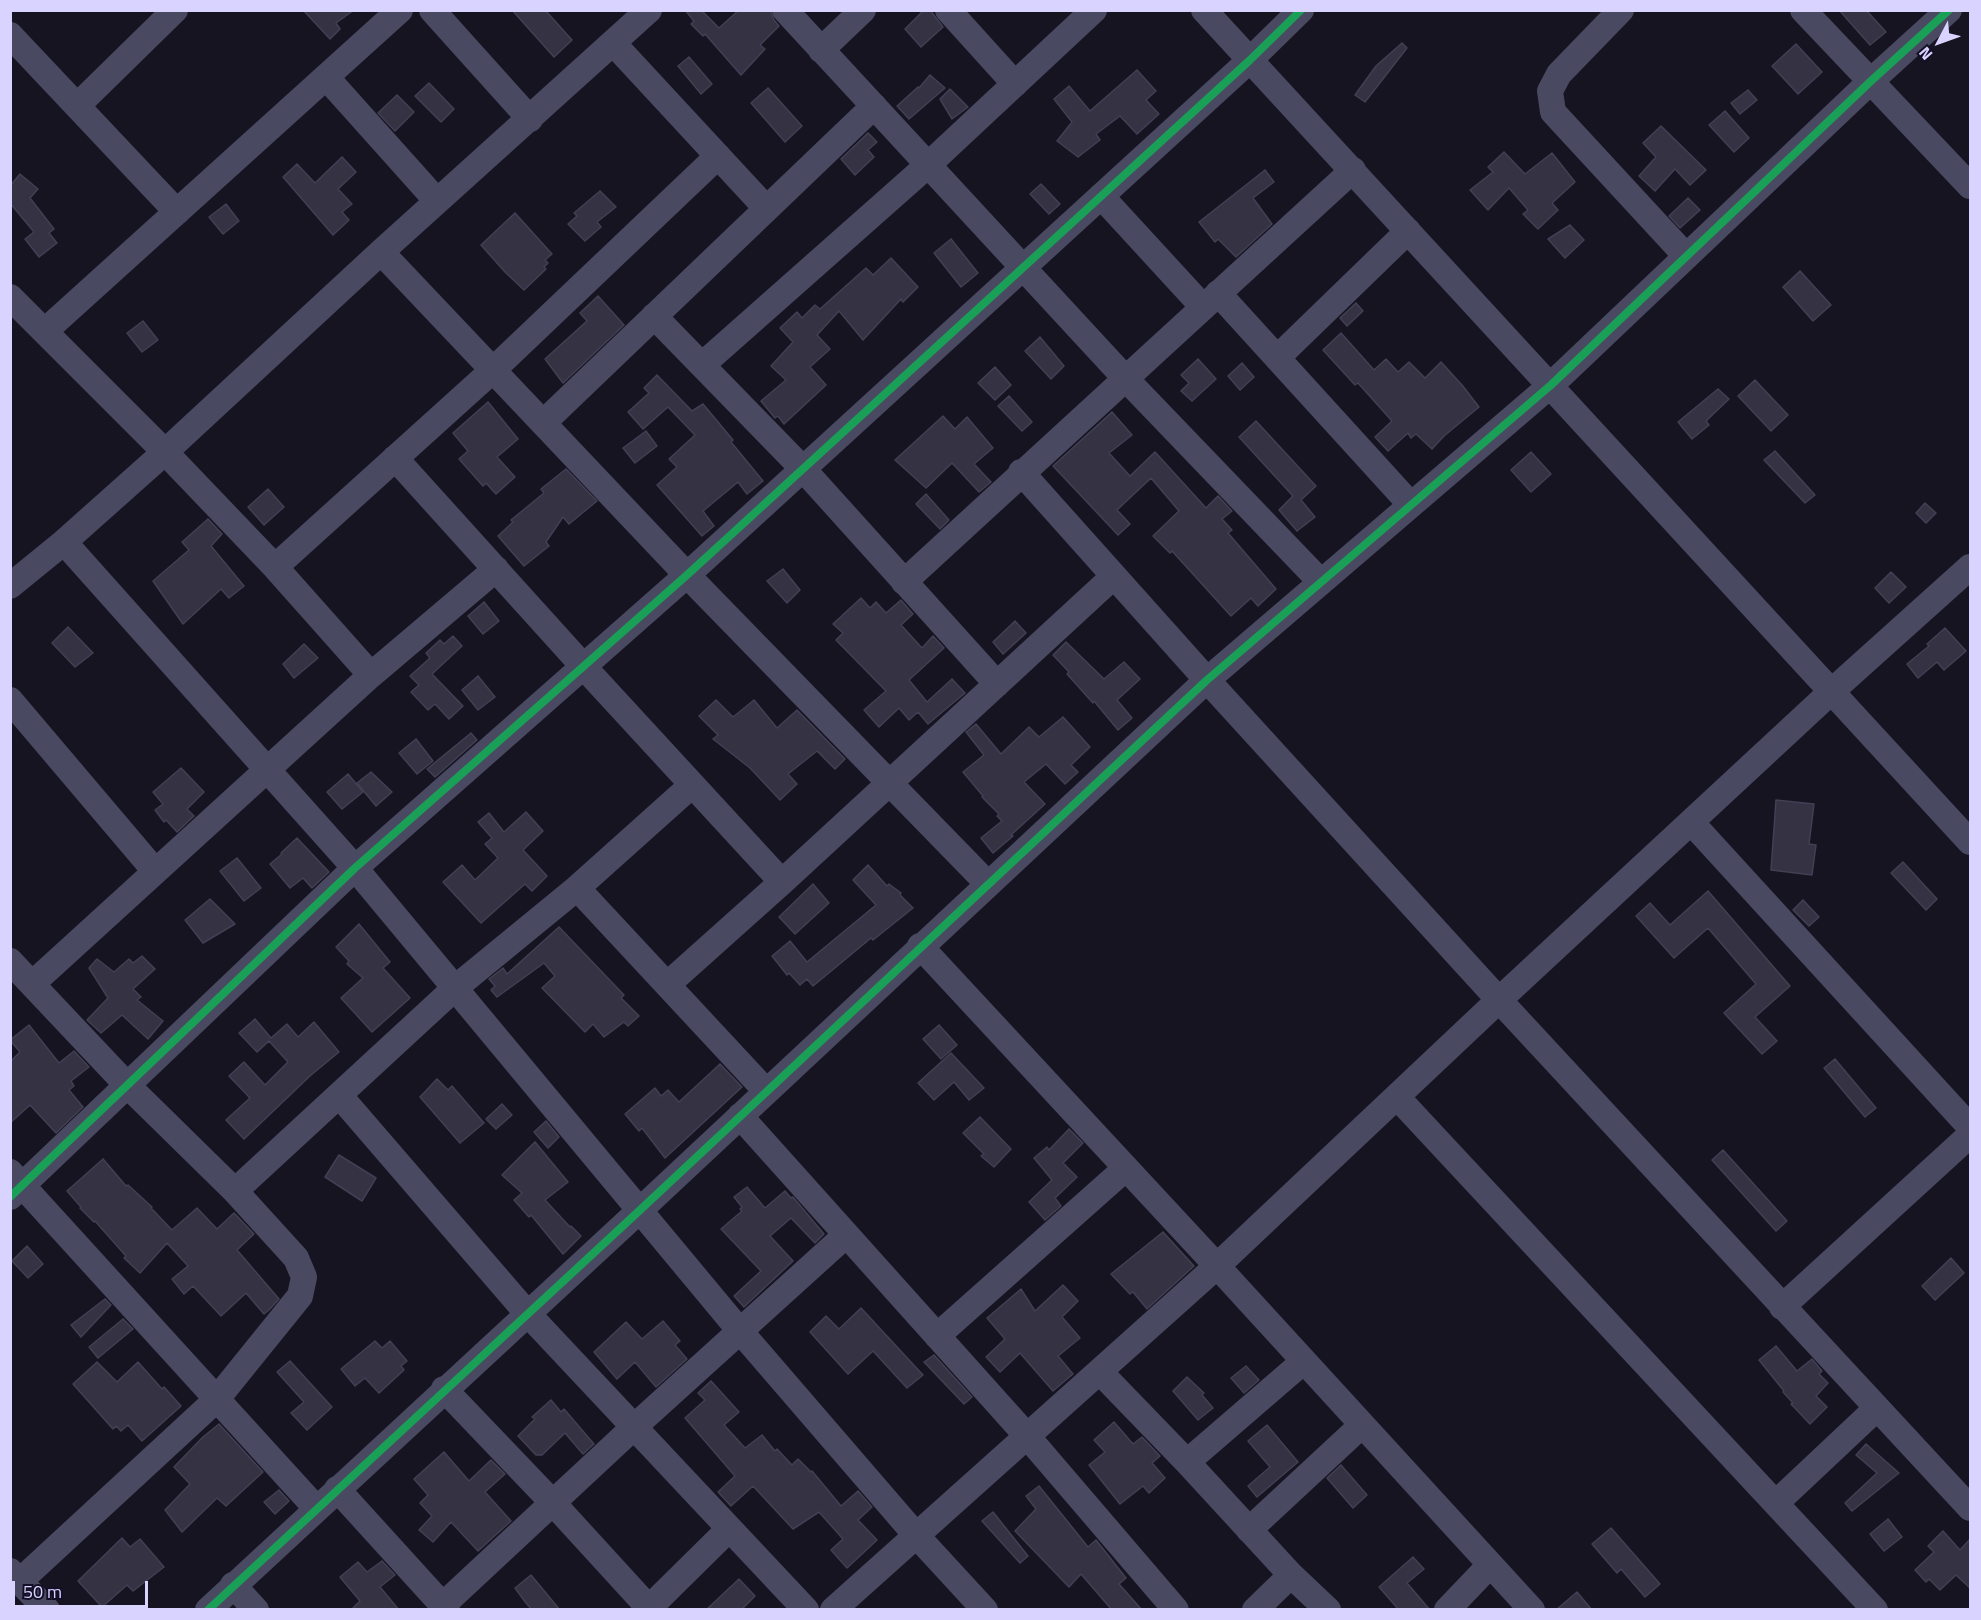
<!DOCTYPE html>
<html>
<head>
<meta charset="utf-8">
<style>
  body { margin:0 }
  #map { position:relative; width:1981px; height:1620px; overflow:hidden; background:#161421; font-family:"Titillium Web",sans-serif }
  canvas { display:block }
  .frame { position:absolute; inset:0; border:12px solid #d9d4ff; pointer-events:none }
  .north { position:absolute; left:1909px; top:12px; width:60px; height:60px; -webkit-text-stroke:4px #130f26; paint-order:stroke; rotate:229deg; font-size:16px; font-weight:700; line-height:24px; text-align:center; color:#d9d4ff }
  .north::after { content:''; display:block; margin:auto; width:21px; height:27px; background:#d9d4ff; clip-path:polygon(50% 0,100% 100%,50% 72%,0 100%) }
  .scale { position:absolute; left:12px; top:1581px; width:136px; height:27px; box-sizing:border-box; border:3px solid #d9d4ff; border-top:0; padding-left:8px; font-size:18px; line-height:21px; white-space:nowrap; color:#d9d4ff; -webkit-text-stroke:4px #130f26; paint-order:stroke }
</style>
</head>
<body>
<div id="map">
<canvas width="1981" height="1620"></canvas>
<div class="frame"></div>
<div class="north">N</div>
<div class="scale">50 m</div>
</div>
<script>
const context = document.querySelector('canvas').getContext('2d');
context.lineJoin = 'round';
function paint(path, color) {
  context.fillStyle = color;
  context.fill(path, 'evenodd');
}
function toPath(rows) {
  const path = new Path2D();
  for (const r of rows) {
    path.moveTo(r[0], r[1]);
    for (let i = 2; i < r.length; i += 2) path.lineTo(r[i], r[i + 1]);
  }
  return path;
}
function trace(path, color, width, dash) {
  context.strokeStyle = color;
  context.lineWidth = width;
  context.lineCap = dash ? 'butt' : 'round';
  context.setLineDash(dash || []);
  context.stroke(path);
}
const building = toPath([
  [303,10,354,10,336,23,340,29,330,39,303,10],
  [512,10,545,10,572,40,554,57,512,10],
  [685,10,701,10,719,28,739,10,770,10,774,20,779,26,760,45,765,49,741,75,705,34,703,36,691,24,694,21,685,10],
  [924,10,930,10,943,27,921,47,905,29,924,10],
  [1839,10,1866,10,1886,32,1870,45,1839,10],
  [1402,43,1407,48,1365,102,1355,95,1376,66,1402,43],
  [1796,44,1822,72,1798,94,1772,66,1796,44],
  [689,57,712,84,701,94,678,66,689,57],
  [1137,70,1156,91,1146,100,1159,114,1137,134,1120,116,1096,134,1100,140,1078,157,1057,141,1072,122,1054,99,1069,86,1090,111,1137,70],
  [930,75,945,88,909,119,897,106,918,87,919,88,930,75],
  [429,83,454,109,441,122,415,96,429,83],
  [768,88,802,126,785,142,751,103,768,88],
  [950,89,968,107,952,119,940,99,950,89],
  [1748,90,1757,100,1740,114,1731,103,1748,90],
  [397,95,414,112,395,131,378,113,397,95],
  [1725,111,1749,138,1734,152,1709,125,1725,111],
  [1661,126,1706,170,1690,185,1675,169,1655,191,1639,176,1656,157,1643,143,1661,126],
  [868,133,877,142,868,150,874,157,855,175,841,159,868,133],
  [1504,152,1525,174,1552,153,1575,182,1552,203,1558,210,1538,229,1523,214,1528,210,1509,188,1488,210,1470,190,1493,172,1488,167,1504,152],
  [342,157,356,172,338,189,352,204,342,212,349,220,333,235,283,177,297,164,315,183,342,157],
  [1265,170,1274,182,1253,198,1272,224,1236,257,1218,239,1215,242,1199,222,1265,170],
  [20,174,38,189,30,198,54,229,49,233,57,243,39,257,25,239,34,232,10,203,10,186,20,174],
  [1041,184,1060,204,1049,214,1030,194,1041,184],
  [600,191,616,207,597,222,601,227,585,241,568,224,577,216,574,213,600,191],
  [1688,198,1700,210,1680,228,1669,216,1688,198],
  [226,204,239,221,223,234,209,217,226,204],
  [515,213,552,254,545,260,548,263,544,267,546,269,524,290,505,272,481,245,515,213],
  [1570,225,1584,240,1565,258,1548,239,1570,225],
  [951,239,978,273,961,287,934,253,951,239],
  [891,258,918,287,903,302,901,299,863,340,839,311,817,335,830,349,810,367,826,385,784,424,778,416,775,418,761,401,786,380,771,366,793,342,780,328,797,312,802,318,815,305,820,309,866,268,873,275,891,258],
  [1800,271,1831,305,1813,321,1783,287,1800,271],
  [598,296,624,325,563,383,545,359,587,321,580,313,598,296],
  [1356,303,1363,311,1347,326,1340,318,1356,303],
  [143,321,158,340,142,352,127,333,143,321],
  [1341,333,1374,370,1386,359,1398,372,1409,362,1425,378,1441,362,1462,385,1479,407,1444,436,1432,449,1416,434,1411,438,1408,433,1388,451,1375,437,1392,421,1358,383,1355,385,1323,350,1341,333],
  [1040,337,1064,366,1051,379,1025,351,1040,337],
  [1198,359,1216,379,1192,401,1181,391,1189,383,1181,375,1198,359],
  [1242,363,1254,377,1240,390,1228,376,1242,363],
  [995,367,1011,385,995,400,978,383,995,367],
  [657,375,692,411,703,404,733,440,731,442,763,481,747,494,738,482,703,511,714,526,702,536,657,485,677,467,669,459,695,435,668,407,643,429,628,412,649,393,644,388,657,375],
  [1755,380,1788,415,1771,431,1738,396,1755,380],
  [1718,389,1729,399,1706,421,1709,425,1692,439,1678,422,1718,389],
  [1009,396,1032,422,1022,431,998,406,1009,396],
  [488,402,518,439,497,457,515,477,496,494,486,483,483,486,459,459,468,451,453,433,488,402],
  [1112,412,1132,435,1109,453,1130,476,1155,452,1206,508,1218,496,1232,511,1222,519,1232,530,1228,533,1276,589,1258,606,1251,598,1231,616,1172,551,1170,553,1153,536,1179,511,1151,478,1117,510,1130,524,1118,535,1053,466,1112,412],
  [943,416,955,429,967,417,993,448,974,464,991,482,979,492,952,463,926,488,895,460,943,416],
  [1256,421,1316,486,1301,500,1315,517,1297,531,1279,510,1293,496,1239,437,1256,421],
  [646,431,657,446,635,463,623,448,646,431],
  [1775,451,1815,495,1805,503,1764,460,1775,451],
  [1531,452,1551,474,1531,492,1511,470,1531,452],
  [566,469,597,501,569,524,563,517,546,542,549,546,524,566,498,536,513,522,511,520,544,493,541,489,566,469],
  [268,489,284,507,264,525,248,507,268,489],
  [926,494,949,520,940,529,916,504,926,494],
  [1925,503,1936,513,1926,523,1916,513,1925,503],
  [208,519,222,534,211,546,244,586,229,598,221,589,183,624,153,581,189,550,182,542,208,519],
  [783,569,800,590,787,603,767,581,783,569],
  [1891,572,1906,587,1889,603,1875,588,1891,572],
  [861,598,870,608,876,602,886,613,901,600,913,614,901,625,922,648,933,636,944,648,909,680,927,702,952,679,965,693,928,724,918,712,909,720,899,708,879,727,864,710,886,691,836,640,843,633,833,624,861,598],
  [484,602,499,621,483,634,468,616,484,602],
  [1015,621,1026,633,1003,654,993,642,1015,621],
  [68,627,93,653,75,667,52,643,68,627],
  [1945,628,1966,651,1944,670,1937,662,1918,678,1907,664,1929,646,1927,644,1945,628],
  [453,636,462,646,432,674,463,706,449,719,435,704,428,710,411,692,419,685,410,676,430,658,426,653,440,640,444,644,453,636],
  [1066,642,1104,679,1124,662,1140,679,1117,700,1132,718,1118,730,1094,701,1093,703,1067,674,1069,672,1053,655,1066,642],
  [304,644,318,658,294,678,283,664,304,644],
  [478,676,495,697,478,710,462,690,478,676],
  [716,700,733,717,754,700,777,728,797,710,845,759,835,769,817,751,788,774,797,784,780,800,750,768,713,739,718,735,699,716,716,700],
  [1063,717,1090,747,1071,765,1078,772,1065,784,1046,764,1024,782,1045,804,1011,835,1013,836,993,853,981,838,1002,821,997,816,999,814,982,797,983,796,963,772,984,755,966,732,976,724,1001,754,1029,727,1039,737,1063,717],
  [471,733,477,740,435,777,427,769,471,733],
  [416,739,433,761,417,774,399,753,416,739],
  [181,768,204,792,187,809,194,816,177,832,166,820,164,822,155,810,163,804,153,792,181,768],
  [371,772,392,792,376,806,357,783,371,772],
  [348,774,363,792,342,809,327,792,348,774],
  [1776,800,1814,804,1809,844,1816,845,1812,875,1771,870,1776,800],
  [526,812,543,831,523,850,547,876,532,891,525,884,481,923,443,882,462,865,475,880,498,858,485,844,492,838,478,822,489,813,504,832,526,812],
  [297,838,329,872,312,888,303,878,290,888,270,864,282,854,281,853,297,838],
  [237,858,261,888,244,901,220,871,237,858],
  [1903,862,1937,899,1926,910,1891,873,1903,862],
  [868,865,887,886,889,884,901,893,900,895,913,908,873,940,871,938,813,986,807,979,800,985,789,973,787,975,772,956,790,941,807,962,876,905,853,880,868,865],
  [813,884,829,903,795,934,779,917,813,884],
  [1708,891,1790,986,1755,1017,1777,1041,1762,1054,1724,1013,1756,984,1708,928,1674,958,1636,916,1650,903,1670,925,1708,891],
  [210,899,235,924,203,943,185,920,210,899],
  [1803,900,1819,917,1809,926,1793,910,1803,900],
  [359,924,390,962,383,968,410,998,372,1032,341,998,363,978,347,964,349,961,336,947,359,924],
  [559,927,624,995,621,998,639,1016,628,1026,624,1022,604,1037,593,1024,585,1032,542,988,555,976,544,963,497,997,491,990,495,986,489,979,503,968,507,974,559,927],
  [142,956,155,969,133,989,141,997,137,1000,163,1021,148,1039,122,1015,101,1033,87,1020,108,998,89,968,97,959,114,972,129,959,133,963,142,956],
  [255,1019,271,1038,287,1024,298,1037,314,1022,339,1052,311,1075,244,1139,226,1120,250,1098,229,1076,244,1062,265,1085,288,1062,269,1041,257,1052,239,1033,255,1019],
  [29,1025,59,1063,74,1051,89,1067,71,1081,74,1086,69,1090,83,1107,56,1133,30,1105,10,1123,10,1062,20,1052,10,1040,29,1025],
  [939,1025,957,1045,941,1059,923,1039,939,1025],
  [951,1053,984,1088,969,1100,954,1082,934,1100,918,1083,951,1053],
  [1835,1059,1876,1108,1865,1117,1824,1068,1835,1059],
  [720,1064,742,1087,665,1158,642,1128,639,1131,625,1114,655,1088,661,1096,668,1090,679,1102,720,1064],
  [437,1079,448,1090,452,1086,484,1123,460,1143,420,1097,437,1079],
  [502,1104,512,1115,496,1129,486,1119,502,1104],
  [980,1117,1011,1149,994,1167,981,1156,984,1154,963,1133,980,1117],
  [546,1121,559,1137,548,1148,534,1132,546,1121],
  [1069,1129,1083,1143,1063,1163,1077,1177,1055,1198,1061,1206,1045,1220,1029,1202,1052,1180,1034,1158,1047,1147,1049,1150,1069,1129],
  [535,1142,568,1182,545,1200,570,1227,571,1226,581,1236,563,1254,531,1215,529,1217,514,1200,522,1193,502,1175,535,1142],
  [1723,1150,1787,1221,1776,1231,1712,1160,1723,1150],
  [339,1155,376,1178,362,1201,325,1177,339,1155],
  [103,1159,126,1186,128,1185,152,1207,151,1208,172,1230,197,1208,217,1229,234,1213,254,1234,237,1250,279,1299,269,1310,264,1314,246,1293,221,1316,193,1286,184,1294,172,1279,188,1266,167,1243,140,1273,124,1258,126,1256,95,1221,94,1222,80,1208,81,1207,67,1191,103,1159],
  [747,1187,765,1208,785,1191,791,1198,793,1197,824,1234,815,1243,791,1218,770,1236,793,1261,744,1307,734,1296,761,1271,721,1229,742,1211,740,1209,742,1207,734,1197,747,1187],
  [1163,1232,1194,1266,1147,1309,1133,1292,1130,1294,1111,1274,1163,1232],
  [27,1246,43,1264,28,1278,12,1261,27,1246],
  [1951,1258,1964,1273,1935,1300,1922,1286,1951,1258],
  [1063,1285,1078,1301,1062,1317,1080,1338,1058,1356,1073,1374,1053,1391,1020,1353,1000,1372,986,1357,1005,1339,987,1318,1021,1289,1035,1311,1063,1285],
  [105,1299,111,1305,81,1337,71,1325,105,1299],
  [861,1308,923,1375,907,1388,873,1351,848,1374,810,1332,826,1316,839,1329,861,1308],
  [123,1319,133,1329,98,1358,89,1347,123,1319],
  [663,1321,680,1341,675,1345,687,1359,656,1387,635,1362,617,1379,594,1352,626,1322,642,1339,663,1321],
  [375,1341,382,1348,390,1341,407,1361,401,1366,404,1370,379,1393,365,1378,355,1386,341,1369,375,1341],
  [1776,1346,1797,1371,1812,1359,1822,1371,1819,1374,1828,1383,1816,1396,1827,1407,1810,1424,1791,1404,1793,1403,1783,1392,1784,1391,1759,1360,1776,1346],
  [934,1355,972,1397,964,1404,924,1362,934,1355],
  [290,1361,332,1407,307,1430,291,1413,304,1402,277,1372,290,1361],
  [97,1362,117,1382,138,1362,162,1389,164,1387,181,1406,142,1441,128,1425,121,1431,116,1426,113,1429,73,1384,97,1362],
  [1246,1366,1259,1380,1244,1393,1231,1378,1246,1366],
  [1187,1377,1204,1393,1202,1395,1213,1408,1198,1420,1173,1391,1187,1377],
  [711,1381,739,1412,724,1425,745,1448,762,1435,775,1451,777,1449,792,1465,798,1459,811,1472,812,1471,841,1506,858,1491,872,1507,858,1520,877,1540,847,1568,831,1550,843,1539,819,1512,793,1529,753,1486,731,1506,718,1492,735,1476,685,1418,705,1400,698,1393,711,1381],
  [551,1400,561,1412,564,1409,594,1444,583,1454,565,1433,542,1455,536,1455,518,1436,535,1419,532,1417,551,1400],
  [1114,1422,1133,1444,1142,1437,1160,1456,1152,1463,1165,1478,1149,1493,1143,1486,1120,1504,1089,1465,1105,1452,1094,1440,1114,1422],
  [219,1424,263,1472,226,1506,217,1498,182,1532,165,1510,190,1484,174,1467,203,1437,219,1424],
  [1267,1425,1298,1462,1257,1497,1248,1486,1270,1467,1248,1441,1267,1425],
  [1866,1444,1899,1473,1852,1511,1845,1503,1877,1473,1856,1455,1866,1444],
  [444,1452,469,1481,491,1460,505,1474,485,1492,511,1521,478,1551,451,1522,433,1542,419,1530,432,1516,420,1503,428,1495,414,1479,444,1452],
  [1341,1465,1367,1495,1353,1508,1327,1478,1341,1465],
  [1039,1486,1088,1547,1096,1540,1126,1578,1119,1584,1142,1610,1112,1610,1081,1574,1069,1587,1015,1531,1036,1509,1026,1496,1039,1486],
  [279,1490,289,1501,275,1514,264,1502,279,1490],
  [993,1512,1028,1556,1020,1563,982,1521,993,1512],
  [1888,1519,1902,1537,1884,1551,1870,1534,1888,1519],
  [1611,1528,1660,1584,1645,1597,1621,1569,1617,1573,1592,1544,1611,1528],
  [1943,1531,1960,1550,1971,1538,1971,1589,1956,1575,1940,1590,1929,1579,1926,1582,1915,1570,1934,1552,1928,1546,1943,1531],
  [122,1538,130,1547,140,1539,164,1567,133,1591,127,1585,102,1607,78,1581,122,1538],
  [1413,1557,1424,1569,1407,1583,1430,1610,1399,1610,1379,1587,1413,1557],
  [382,1561,395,1575,380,1587,399,1610,351,1610,360,1601,340,1577,358,1562,367,1572,382,1561],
  [531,1575,560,1610,532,1610,526,1603,515,1588,531,1575],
  [739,1579,755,1596,741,1610,706,1610,739,1579],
  [1577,1592,1592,1610,1556,1610,1577,1592]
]);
paint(building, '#343243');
trace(building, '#433f54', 1.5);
trace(toPath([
  [432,10,530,119],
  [785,10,1125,378,1321,582],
  [948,10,1015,84],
  [1204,10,1970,842],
  [1621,10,1559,74,1550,91,1553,112,1686,256],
  [1803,10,1970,186],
  [10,35,177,212],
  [614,44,766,208],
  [821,50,863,10],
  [326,77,437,201],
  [77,106,175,10],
  [1101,196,1203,307],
  [381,252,687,575,988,884],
  [1218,293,1411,505],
  [10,297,165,452,275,567,371,675],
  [654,316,803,469,997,684],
  [45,331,400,10],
  [1277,358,1408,231],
  [702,365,928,165,1094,10],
  [543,423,874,106],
  [395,458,583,666,782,882],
  [1021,472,1207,680,1499,1000,1970,1508],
  [64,542,355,868,740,1331,915,1534,985,1610],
  [275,567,493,370,718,156],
  [904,582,1353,170],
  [10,586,64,542,165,452,381,252,649,10],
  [10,700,155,871],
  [1691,822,1970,1127],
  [577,888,766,1091],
  [920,946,1217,1266,1532,1610],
  [10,961,127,1085,235,1191,296,1258,304,1277,300,1296,216,1400,20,1581],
  [32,984,371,675,496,569],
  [668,984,782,882,1114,576],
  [339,1095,527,1313,806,1610],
  [1397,1097,1875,1610],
  [740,1116,1027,1436,1176,1610],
  [10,1172,316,1508],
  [235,1191,455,988,577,888,692,785],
  [10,1197,355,868,687,575,1250,60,1301,10],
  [1782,1307,1970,1135],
  [937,1336,1126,1168],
  [1100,1372,1187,1462,1291,1575,1328,1610],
  [444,1389,553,1503,649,1608],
  [1187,1462,1304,1361],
  [337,1489,447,1610],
  [1776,1503,1877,1408],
  [1249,1530,1362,1425],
  [10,1571,47,1610],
  [233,1585,256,1610],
  [443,1605,634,1427,846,1235],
  [208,1610,639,1211,1207,680,1551,385,1871,81,1949,10],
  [647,1610,729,1529],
  [833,1610,1217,1266,1499,1000,1832,691,1970,567],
  [1255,1610,1291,1575],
  [1447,1610,1490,1565]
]), '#4a4962', 26);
trace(toPath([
  [10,1197,355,868,687,575,1250,60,1301,10],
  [208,1610,639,1211,1207,680,1551,385,1871,81,1949,10]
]), '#1a9f57', 8);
</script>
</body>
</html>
